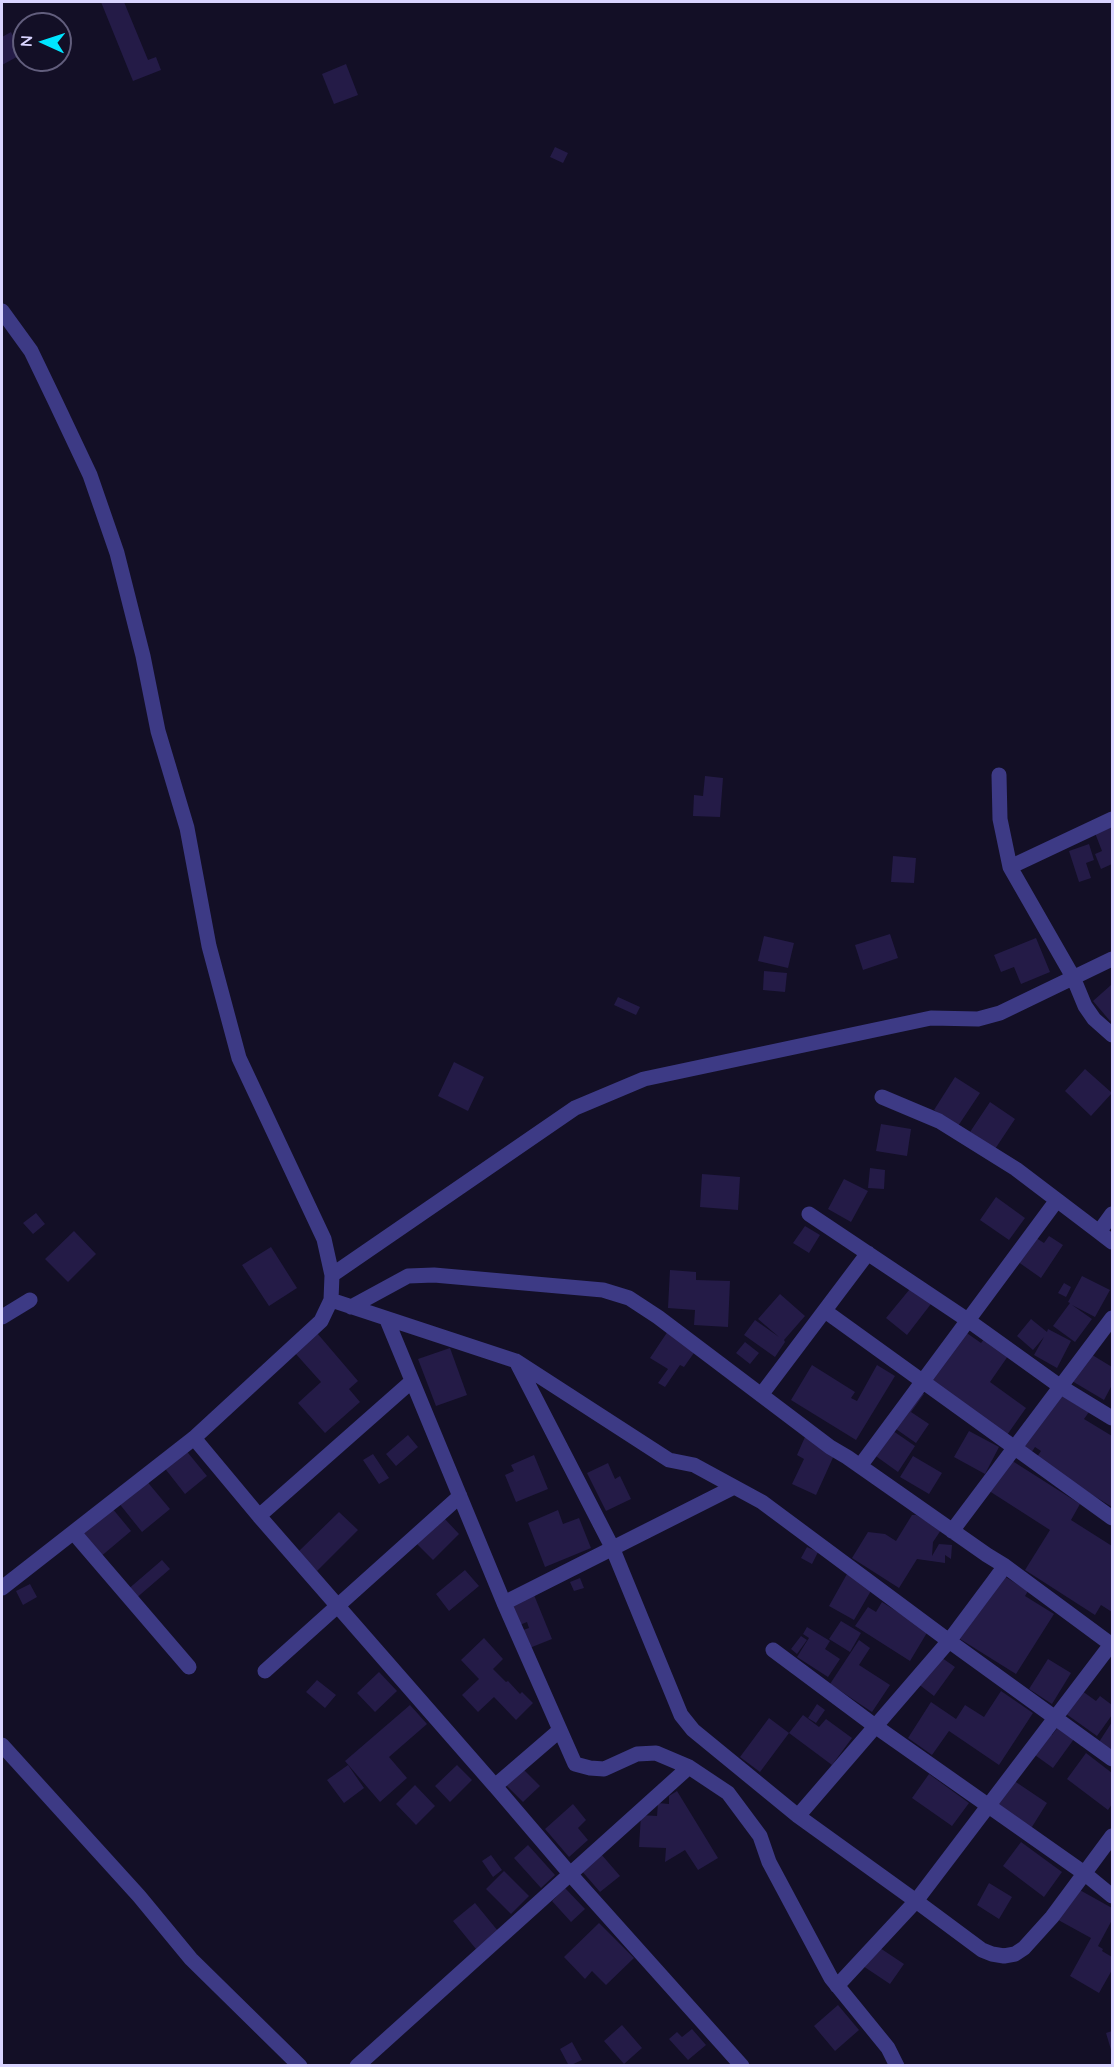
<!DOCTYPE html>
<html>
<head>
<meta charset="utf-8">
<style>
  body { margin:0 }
  #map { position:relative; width:1114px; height:2067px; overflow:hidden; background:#130f26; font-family:Quicksand,sans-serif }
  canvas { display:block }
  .frame { position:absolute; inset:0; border:3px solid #d9d4ff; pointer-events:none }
  .north { position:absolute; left:12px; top:12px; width:60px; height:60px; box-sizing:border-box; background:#130f26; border:2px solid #625e7d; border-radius:50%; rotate:273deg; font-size:16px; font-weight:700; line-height:24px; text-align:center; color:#d9d4ff }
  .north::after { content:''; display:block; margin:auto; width:21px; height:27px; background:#00e5ff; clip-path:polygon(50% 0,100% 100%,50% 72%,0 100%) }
</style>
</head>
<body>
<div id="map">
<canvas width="1114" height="2067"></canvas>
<div class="frame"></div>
<div class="north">N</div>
</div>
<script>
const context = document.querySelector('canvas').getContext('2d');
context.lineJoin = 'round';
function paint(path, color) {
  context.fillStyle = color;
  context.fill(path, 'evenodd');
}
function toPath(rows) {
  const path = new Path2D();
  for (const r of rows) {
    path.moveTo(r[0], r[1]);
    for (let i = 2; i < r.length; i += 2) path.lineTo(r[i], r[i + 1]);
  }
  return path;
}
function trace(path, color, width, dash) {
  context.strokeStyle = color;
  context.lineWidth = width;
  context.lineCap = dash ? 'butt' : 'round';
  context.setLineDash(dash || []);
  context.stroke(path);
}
paint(toPath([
  [101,2,124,2,148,60,156,57,161,70,133,81],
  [11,32,14,38,24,33,24,53,2,65,2,37],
  [346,64,358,95,334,104,322,74],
  [555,147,568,153,563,163,550,157],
  [705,776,723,778,720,817,693,816,694,795,703,796],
  [1111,827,1112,831,1112,864,1101,869,1095,854,1102,851,1095,833],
  [1089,844,1094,860,1086,863,1091,878,1079,882,1069,851],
  [893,856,916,858,914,883,891,882],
  [890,934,898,958,863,970,855,945],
  [764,936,794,943,788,968,758,961],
  [1036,938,1050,972,1021,984,1014,967,1001,972,994,955],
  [764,971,787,973,785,992,763,990],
  [1111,985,1112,987,1112,1019,1110,1021,1093,1001],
  [618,997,640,1007,636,1015,614,1005],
  [454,1062,484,1077,468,1111,438,1096],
  [1085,1069,1112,1093,1091,1116,1065,1091],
  [955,1077,980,1093,958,1126,934,1110],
  [990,1102,1015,1119,995,1149,970,1132],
  [881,1124,911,1129,907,1156,876,1151],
  [870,1168,885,1170,884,1189,868,1188],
  [702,1174,740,1177,738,1210,700,1207],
  [844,1179,868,1191,851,1222,828,1209],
  [996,1197,1025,1218,1009,1240,980,1220],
  [36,1213,45,1224,33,1234,23,1223],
  [805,1226,820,1235,809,1253,793,1243],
  [74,1231,96,1254,68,1282,45,1259],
  [1030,1234,1044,1243,1049,1236,1063,1245,1041,1278,1014,1259],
  [271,1247,297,1288,269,1306,242,1265],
  [670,1270,696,1272,696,1280,730,1281,728,1327,694,1325,695,1310,668,1308],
  [1082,1276,1110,1290,1095,1317,1072,1305,1092,1319,1075,1342,1053,1326,1070,1303,1068,1302],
  [1064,1283,1071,1287,1066,1297,1058,1293],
  [914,1284,934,1300,907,1335,886,1318],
  [780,1294,805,1316,784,1340,785,1342,775,1357,744,1335,755,1320,779,1337,758,1319],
  [1031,1319,1047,1332,1048,1329,1071,1341,1057,1368,1034,1355,1044,1337,1033,1350,1017,1336],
  [961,1329,981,1343,984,1339,1008,1356,990,1382,1026,1408,1007,1435,926,1376],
  [668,1331,696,1350,684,1367,680,1365,665,1387,658,1383,668,1369,650,1358],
  [317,1333,358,1381,349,1389,360,1402,325,1433,298,1403,321,1382,295,1353],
  [745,1342,759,1353,750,1364,736,1353],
  [450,1348,467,1395,436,1406,418,1359],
  [1089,1353,1112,1367,1112,1385,1104,1400,1072,1381],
  [812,1365,855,1392,851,1398,857,1401,877,1365,895,1376,856,1440,791,1400],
  [911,1385,924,1394,911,1412,929,1424,916,1443,886,1422],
  [1051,1390,1089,1412,1084,1419,1112,1436,1112,1507,1035,1460,1041,1451,1035,1447,1031,1453,1018,1445],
  [883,1424,915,1446,898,1472,866,1449],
  [969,1431,999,1447,985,1474,954,1457],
  [408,1435,418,1447,396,1466,386,1454],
  [805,1437,836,1451,816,1495,792,1484,804,1459,797,1455],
  [184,1448,207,1476,185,1494,163,1466],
  [373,1454,389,1478,379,1484,363,1460],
  [534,1455,548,1489,516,1502,505,1475,514,1471,511,1465],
  [1003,1455,1080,1504,1071,1520,1112,1546,1112,1612,1101,1605,1095,1615,1025,1570,1050,1530,983,1487],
  [913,1456,942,1473,929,1494,900,1477],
  [608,1463,615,1479,620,1476,631,1499,606,1511,587,1473],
  [145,1479,170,1509,142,1532,118,1502],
  [112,1508,131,1531,99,1558,79,1535],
  [558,1510,563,1524,579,1518,591,1548,545,1567,528,1523],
  [339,1512,358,1530,317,1571,298,1552],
  [912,1515,916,1515,941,1530,933,1542,932,1556,939,1544,952,1545,951,1559,945,1555,945,1563,917,1559,899,1588,852,1558,868,1532,885,1534,896,1541],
  [443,1517,459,1534,433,1560,416,1543],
  [807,1547,818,1552,812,1564,801,1558],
  [162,1560,170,1569,134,1600,126,1591],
  [993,1569,1028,1591,1025,1596,1054,1614,1016,1674,952,1634],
  [465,1570,479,1586,449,1611,436,1594],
  [847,1574,872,1589,854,1620,829,1606],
  [580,1578,584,1588,574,1591,570,1582],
  [30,1584,37,1597,23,1605,16,1591],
  [534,1595,552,1639,527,1649,520,1631,529,1628,527,1622,517,1626,509,1605],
  [882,1602,928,1631,910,1661,855,1626,868,1607,876,1612],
  [841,1621,861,1633,850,1652,829,1639],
  [807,1627,830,1641,825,1649,840,1659,828,1677,797,1657,809,1638,803,1634],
  [801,1636,807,1640,797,1654,791,1649],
  [484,1638,503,1659,493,1669,506,1682,508,1681,520,1694,522,1692,533,1703,516,1720,494,1697,478,1712,462,1695,479,1679,461,1660],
  [859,1640,870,1648,859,1665,890,1685,872,1712,830,1684],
  [935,1653,955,1667,934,1696,917,1683],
  [1048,1659,1071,1673,1052,1704,1029,1689],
  [379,1672,397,1691,375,1712,357,1693],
  [317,1680,336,1695,325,1708,306,1692],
  [1078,1688,1096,1701,1100,1696,1112,1705,1112,1715,1097,1736,1062,1711],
  [1001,1691,1033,1713,999,1765,949,1731,932,1755,908,1738,931,1702,956,1719,965,1705,984,1717],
  [817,1704,825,1710,816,1723,808,1718],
  [410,1705,427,1724,389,1757,407,1778,380,1802,345,1761],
  [803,1715,819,1727,826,1719,852,1738,832,1765,789,1733],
  [769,1718,789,1733,760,1772,740,1757],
  [1112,1722,1112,1751,1099,1742],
  [1058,1727,1074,1739,1053,1768,1028,1750,1043,1729,1052,1735],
  [1086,1753,1112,1773,1112,1804,1108,1810,1067,1779],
  [348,1765,364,1788,344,1803,327,1780],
  [457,1765,472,1780,450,1802,435,1786],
  [520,1766,540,1786,523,1802,504,1783],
  [929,1774,969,1803,952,1826,912,1798],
  [1007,1776,1047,1803,1030,1830,989,1802],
  [415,1785,435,1806,416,1825,396,1804],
  [677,1791,718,1858,698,1870,685,1850,665,1862,666,1848,639,1847,641,1815,657,1816,658,1803,669,1804,669,1796],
  [573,1804,586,1820,578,1828,588,1840,569,1857,545,1829],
  [1021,1842,1062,1872,1044,1897,1003,1866],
  [528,1845,555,1875,541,1888,514,1858],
  [601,1854,620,1876,600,1892,581,1870],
  [491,1855,502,1870,493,1877,482,1861],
  [504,1871,529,1896,511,1914,486,1889],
  [989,1883,1012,1897,999,1919,977,1905],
  [1069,1884,1112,1908,1112,1920,1098,1946,1103,1949,1102,1951,1112,1957,1112,1970,1099,1993,1070,1976,1091,1938,1051,1916],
  [565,1888,585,1909,571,1922,552,1901],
  [475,1903,498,1931,476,1949,453,1921],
  [599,1923,634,1958,606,1985,592,1971,585,1979,564,1957],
  [877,1946,904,1964,890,1984,863,1966],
  [838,2005,859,2030,835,2051,814,2026],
  [622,2025,642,2048,624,2064,604,2041],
  [692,2029,706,2045,688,2060,669,2039,677,2032,682,2037],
  [1112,2031,1112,2053,1106,2033],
  [572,2042,582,2060,569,2066,560,2049]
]), '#241b47');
trace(toPath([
  [2,311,31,351,56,403,90,475,117,553,143,656,158,731,187,828,209,946,239,1058,324,1239,332,1275,331,1300,321,1321,194,1438,2,1588],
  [999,775,1000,819,1010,867,1073,977,1085,1006,1094,1019,1112,1035],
  [1010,867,1112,819],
  [882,1097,939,1121,1016,1169,1099,1232],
  [809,1214,969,1321,1061,1387,1112,1418],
  [1112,1214,1099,1232,1112,1242],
  [332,1275,575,1108,644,1079,931,1018,978,1019,1000,1013,1112,959],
  [331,1300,516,1361,669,1460,694,1465,762,1502,949,1641,1112,1759],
  [351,1307,408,1276,434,1275,603,1290,629,1298,658,1317,830,1447,847,1457,987,1555,1005,1566,1112,1645],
  [825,1311,1112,1518],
  [2,1317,30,1300],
  [387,1320,504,1603,560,1730],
  [516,1361,612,1547,681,1715,693,1730,798,1816,916,1901,1112,1643],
  [761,1395,868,1253],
  [194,1438,259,1516,495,1786,560,1730,575,1764,590,1768,604,1769,637,1754,656,1753,689,1767,728,1793,760,1836,769,1862,831,1978,888,2048,897,2066],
  [860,1466,1057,1200],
  [259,1516,412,1381],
  [952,1531,1112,1318],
  [74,1533,189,1667],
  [504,1603,734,1487],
  [773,1650,875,1726,1084,1873,1112,1896],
  [265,1671,460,1496],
  [2,1745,139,1896,191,1959,300,2066],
  [495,1786,571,1875,742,2066],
  [798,1816,949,1641,1005,1566],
  [837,1986,916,1901,982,1950,992,1954,1004,1956,1015,1954,1024,1948,1052,1917,1112,1836],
  [357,2066,689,1767]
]), '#3d3a85', 15);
</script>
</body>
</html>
